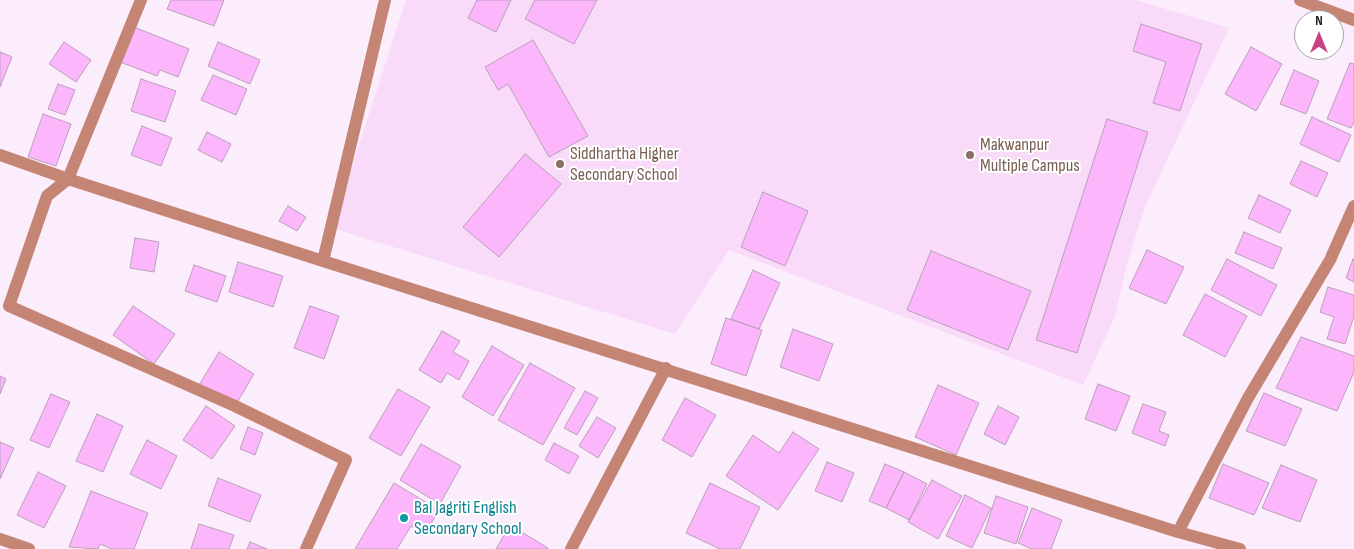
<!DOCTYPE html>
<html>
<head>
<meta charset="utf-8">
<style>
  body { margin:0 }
  #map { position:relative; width:1354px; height:549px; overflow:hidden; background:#fcedfc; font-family:"Sofia Sans Condensed",sans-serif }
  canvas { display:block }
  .north { position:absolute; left:1294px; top:10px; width:50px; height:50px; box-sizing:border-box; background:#fff; border:1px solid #a7a3a7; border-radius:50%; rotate:0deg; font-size:14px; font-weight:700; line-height:20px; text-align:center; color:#221a23 }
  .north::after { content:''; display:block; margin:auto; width:18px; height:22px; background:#c84182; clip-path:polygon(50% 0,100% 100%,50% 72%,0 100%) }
</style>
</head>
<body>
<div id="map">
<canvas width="1354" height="549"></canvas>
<div class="north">N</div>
</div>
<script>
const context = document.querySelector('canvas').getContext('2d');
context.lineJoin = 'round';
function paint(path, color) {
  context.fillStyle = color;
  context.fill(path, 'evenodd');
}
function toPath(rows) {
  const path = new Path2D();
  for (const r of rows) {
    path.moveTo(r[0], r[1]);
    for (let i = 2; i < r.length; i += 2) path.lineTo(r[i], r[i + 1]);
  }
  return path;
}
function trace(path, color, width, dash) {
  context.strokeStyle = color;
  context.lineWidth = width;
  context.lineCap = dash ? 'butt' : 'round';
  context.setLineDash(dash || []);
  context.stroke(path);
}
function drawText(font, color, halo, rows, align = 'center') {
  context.font = font + ' "Sofia Sans Condensed",sans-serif';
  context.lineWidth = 4;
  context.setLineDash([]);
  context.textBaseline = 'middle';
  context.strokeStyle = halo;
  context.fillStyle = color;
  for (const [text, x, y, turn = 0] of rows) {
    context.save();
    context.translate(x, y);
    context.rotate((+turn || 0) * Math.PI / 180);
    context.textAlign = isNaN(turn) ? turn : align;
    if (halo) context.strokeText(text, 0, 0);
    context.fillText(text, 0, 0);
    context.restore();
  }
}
paint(toPath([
  [406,0,1136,0,1229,28,1144,209,1127,264,1115,317,1083,385,729,250,675,334,332,228]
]), '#f9daf9');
const building = toPath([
  [171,0,224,0,214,26,167,9,171,0],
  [477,0,511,0,496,32,468,18,477,0],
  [535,0,597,0,574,44,525,19,535,0],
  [1141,24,1202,44,1180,111,1153,103,1166,62,1133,51,1141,24],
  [134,27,189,49,178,77,160,70,157,76,120,62,134,27],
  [533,40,588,136,549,157,508,84,498,90,485,67,533,40],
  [64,42,91,60,76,82,49,64,64,42],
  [218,42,260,60,250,84,208,66,218,42],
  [1251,47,1282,64,1256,111,1225,94,1251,47],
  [0,52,12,57,0,87,0,52],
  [1350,63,1354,64,1354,122,1351,128,1327,119,1350,63],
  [1294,70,1319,81,1306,114,1280,104,1294,70],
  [213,75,247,89,236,115,201,100,213,75],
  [141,79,176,91,165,122,131,111,141,79],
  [58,84,75,90,65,115,48,109,58,84],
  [43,114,71,124,56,166,28,157,43,114],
  [1312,117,1351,135,1339,162,1300,144,1312,117],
  [1107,119,1148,132,1077,353,1036,340,1107,119],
  [142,126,172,138,161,166,131,155,142,126],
  [207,132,231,144,222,162,198,150,207,132],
  [525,154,561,184,499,257,463,227,525,154],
  [1301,161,1328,173,1317,197,1290,184,1301,161],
  [763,192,808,211,785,266,741,247,763,192],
  [1259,195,1291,210,1280,233,1248,218,1259,195],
  [288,206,306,217,297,231,279,221,288,206],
  [1244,232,1282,248,1273,269,1235,253,1244,232],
  [135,238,159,242,154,272,130,268,135,238],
  [1147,250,1184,267,1166,304,1129,288,1147,250],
  [931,251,1031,291,1008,350,907,310,931,251],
  [1227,259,1277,285,1261,316,1211,290,1227,259],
  [1353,259,1354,260,1354,282,1346,278,1353,259],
  [238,262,283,276,273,307,229,292,238,262],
  [194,265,226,276,217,302,185,291,194,265],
  [753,270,780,283,759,329,731,319,753,270],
  [1328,287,1354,295,1354,316,1345,344,1327,339,1334,317,1320,312,1328,287],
  [1205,294,1247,316,1225,357,1183,335,1205,294],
  [133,306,175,334,154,364,113,335,133,306],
  [310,306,339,316,324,359,294,348,310,306],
  [726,318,762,330,746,376,711,364,726,318],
  [793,329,833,344,819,381,780,367,793,329],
  [442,331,460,341,453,352,469,361,459,380,447,373,441,383,419,370,442,331],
  [1301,337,1354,356,1354,372,1337,411,1276,388,1301,337],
  [492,346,524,365,493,416,462,397,492,346],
  [219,352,254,374,235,406,199,385,219,352],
  [530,363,575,388,543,445,498,420,530,363],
  [0,376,6,379,0,394,0,376],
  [1098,384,1130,396,1116,431,1085,419,1098,384],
  [938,385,979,403,956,455,915,437,938,385],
  [398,389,430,407,401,456,369,438,398,389],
  [585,391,598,398,577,435,564,428,585,391],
  [1264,393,1302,409,1285,446,1246,431,1264,393],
  [51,394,70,402,49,448,30,440,51,394],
  [685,398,716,415,692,457,662,440,685,398],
  [1143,404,1166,412,1159,431,1169,435,1165,446,1132,433,1143,404],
  [206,406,235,426,212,459,183,440,206,406],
  [998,406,1019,417,1005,445,984,434,998,406],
  [97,414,123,426,103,472,76,461,97,414],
  [597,417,616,428,598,458,579,446,597,417],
  [248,427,263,433,255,455,240,449,248,427],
  [793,432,819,449,778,510,726,476,753,435,779,453,793,432],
  [147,440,177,456,161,489,130,474,147,440],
  [0,442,14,448,0,479,0,442],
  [554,443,579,456,569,474,545,460,554,443],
  [421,444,461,466,440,504,400,480,421,444],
  [827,462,854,473,842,502,815,491,827,462],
  [885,464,904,472,886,508,869,501,885,464],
  [1223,464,1269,483,1254,515,1209,498,1223,464],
  [1281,465,1317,480,1300,522,1262,508,1281,465],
  [38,472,66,486,44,528,17,515,38,472],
  [904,472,927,484,909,520,886,508,904,472],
  [218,478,261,495,250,522,208,506,218,478],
  [932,480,962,496,938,539,908,522,932,480],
  [394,483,439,510,425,534,411,526,397,549,355,549,394,483],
  [710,483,760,507,740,549,720,549,686,533,710,483],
  [91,491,148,513,134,549,112,549,100,544,98,549,69,547,91,491],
  [965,495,991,508,972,548,946,536,965,495],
  [996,496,1028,507,1016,544,984,533,996,496],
  [1032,508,1062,520,1051,549,1032,549,1018,543,1032,508],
  [199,524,234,535,229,549,191,549,199,524],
  [510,525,548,548,547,549,496,549,510,525],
  [250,542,267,549,247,549,250,542]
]);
paint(building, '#fbb6fc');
trace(building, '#b9a1b9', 1);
trace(toPath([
  [141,0,68,179,47,196,9,306,235,406,346,460,306,549],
  [1300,0,1354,20],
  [0,155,68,179,323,261,1178,532,1240,549],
  [323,261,385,0],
  [1178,532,1248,398,1330,260,1354,206],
  [0,539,29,549],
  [571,549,666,368]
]), '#c48575', 12);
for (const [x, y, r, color] of [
  [970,155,5,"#8d6e63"],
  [560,164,5,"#8d6e63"],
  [404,518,5,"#0f9aa8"]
]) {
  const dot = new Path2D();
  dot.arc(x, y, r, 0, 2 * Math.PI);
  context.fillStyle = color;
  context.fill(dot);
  trace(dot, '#fff', 2);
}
drawText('18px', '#785e54', '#fff', [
  ["Makwanpur",980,145],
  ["Multiple Campus",980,166],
  ["Siddhartha Higher",570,154],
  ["Secondary School",570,175]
], 'left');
drawText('18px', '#0d838f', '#fff', [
  ["Bal Jagriti English",414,508],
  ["Secondary School",414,529]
], 'left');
</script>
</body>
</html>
